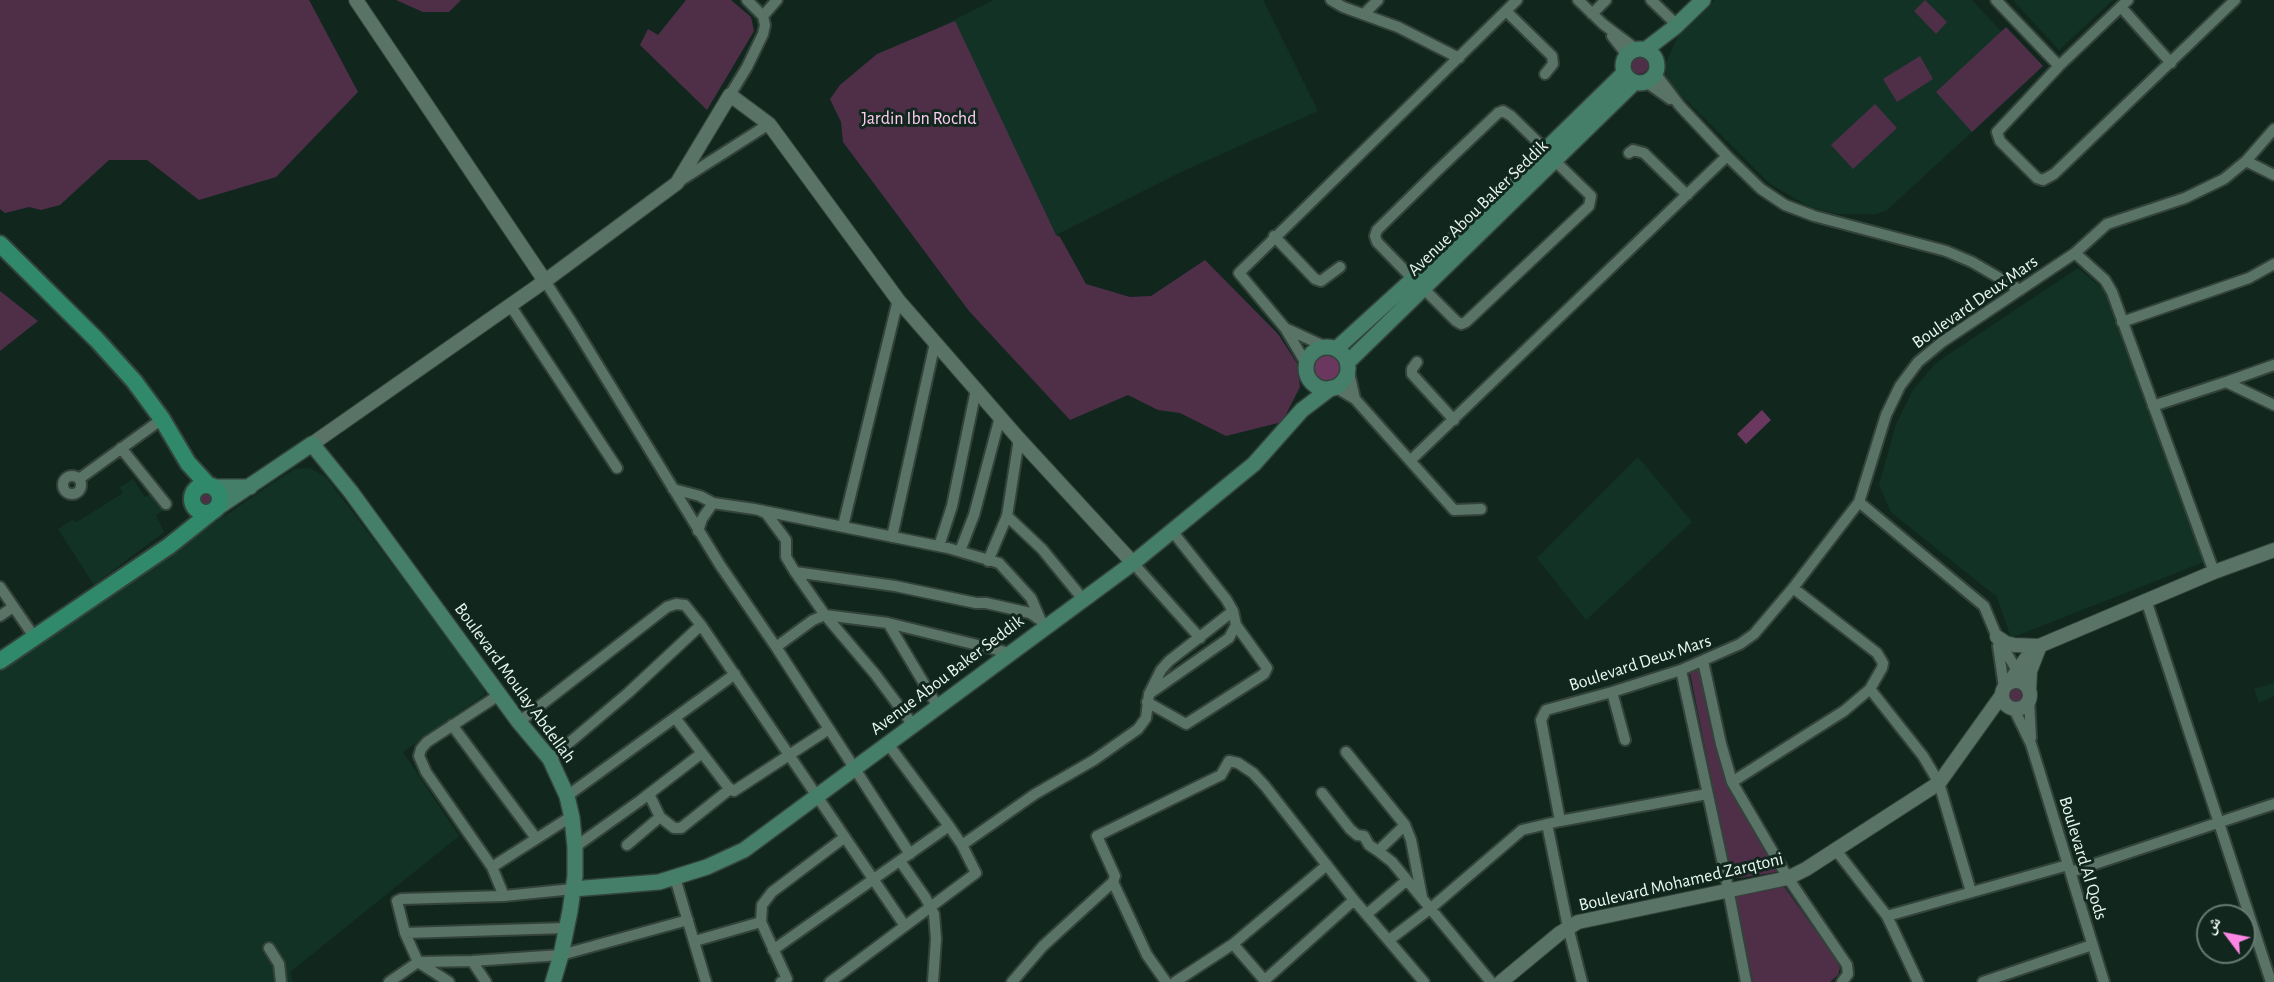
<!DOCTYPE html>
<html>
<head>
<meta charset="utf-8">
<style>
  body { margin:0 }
  #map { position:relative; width:2274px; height:982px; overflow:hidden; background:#11271e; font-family:"Alegreya Sans","Noto Naskh Arabic",sans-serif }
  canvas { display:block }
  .north { position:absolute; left:2196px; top:904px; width:60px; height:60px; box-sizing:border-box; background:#11271e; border:2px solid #677a72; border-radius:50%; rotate:302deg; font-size:16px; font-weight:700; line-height:24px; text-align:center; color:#e9f7f0 }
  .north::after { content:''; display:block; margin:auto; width:21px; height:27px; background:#fc86e3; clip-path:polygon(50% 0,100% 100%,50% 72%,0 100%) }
</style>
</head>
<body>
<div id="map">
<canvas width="2274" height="982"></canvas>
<div class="north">ش</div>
</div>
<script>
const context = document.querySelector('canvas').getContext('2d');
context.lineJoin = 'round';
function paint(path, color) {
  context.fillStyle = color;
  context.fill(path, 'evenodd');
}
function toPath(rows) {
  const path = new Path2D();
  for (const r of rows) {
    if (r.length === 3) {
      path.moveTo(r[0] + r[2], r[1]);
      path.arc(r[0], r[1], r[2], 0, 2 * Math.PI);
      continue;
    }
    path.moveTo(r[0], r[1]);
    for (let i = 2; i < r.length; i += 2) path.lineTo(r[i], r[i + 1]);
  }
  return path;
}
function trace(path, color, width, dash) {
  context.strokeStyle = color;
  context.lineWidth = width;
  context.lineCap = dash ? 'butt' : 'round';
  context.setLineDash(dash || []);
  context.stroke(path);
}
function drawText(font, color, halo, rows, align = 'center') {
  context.font = font + ' "Alegreya Sans",sans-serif';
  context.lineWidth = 6;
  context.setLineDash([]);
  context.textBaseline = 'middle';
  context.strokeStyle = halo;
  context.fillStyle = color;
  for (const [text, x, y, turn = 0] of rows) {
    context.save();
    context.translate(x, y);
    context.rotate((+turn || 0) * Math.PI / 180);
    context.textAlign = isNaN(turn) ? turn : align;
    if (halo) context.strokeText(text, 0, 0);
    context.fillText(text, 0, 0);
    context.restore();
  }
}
paint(toPath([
  [994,0,1263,0,1318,111,1179,173,1046,240,942,26],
  [1715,0,1972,0,2038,71,1886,211,1876,214,1838,214,1810,207,1770,184,1669,83,1664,67,1679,34],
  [2013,0,2113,0,2059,50],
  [2078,268,2109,294,2204,562,2011,638,1997,597,1891,512,1879,485,1896,424,1913,390,1936,363],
  [1638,457,1692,522,1586,620,1537,558],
  [310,468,326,477,482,683,485,694,403,752,459,836,290,972,293,982,0,982,0,671,274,482,295,469],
  [133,479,145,497,155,491,169,507,156,515,164,532,94,585,58,529,72,520,77,522,123,493,120,487],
  [2274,683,2274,696,2259,703,2254,689]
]), '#123225');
paint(toPath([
  [0,0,309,0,358,92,276,177,199,200,147,160,109,160,60,205,41,210,29,207,5,213,0,209],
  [396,0,461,0,449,12,423,12],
  [686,0,731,0,751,17,754,31,707,110,640,45,648,29,658,35],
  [1925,0,1947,22,1936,34,1914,11],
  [955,21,1056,235,1060,237,1086,284,1130,297,1151,296,1205,260,1278,334,1297,363,1300,387,1282,422,1226,436,1180,413,1158,410,1128,395,1070,420,969,311,843,142,841,122,830,99,840,85,877,54],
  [2006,27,2043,66,1972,132,1936,92],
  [1639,64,10],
  [1920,56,1933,79,1897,102,1883,79],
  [1875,104,1897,128,1853,169,1831,145],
  [0,291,38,321,0,351],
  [205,498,8],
  [1693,668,1700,669,1703,673,1727,783,1778,861,1780,867,1778,872,1740,878,1732,878,1730,872,1690,673],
  [2016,695,10],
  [1783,885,1837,961,1840,968,1838,975,1830,982,1753,982,1735,896]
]), '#4f2f48');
paint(toPath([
  [1327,369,15],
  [1762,410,1771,420,1746,444,1737,434]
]), '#6a375f');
const minor = toPath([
  [1331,0,1343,7,1398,27,1459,58],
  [1578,0,1603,24,1636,49],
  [1651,0,1677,25],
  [1996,0,2059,66],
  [2128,0,2059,66,1997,132,2000,141,2037,178,2043,180,2054,174,2235,0],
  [2121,7,2171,63],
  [1506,11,1552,56,1553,64,1545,74],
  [1365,13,1378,0],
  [1592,14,1606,0],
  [763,16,777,0],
  [1612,36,1627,55],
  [1655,73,1680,106,1727,156,1761,189,1785,205,1814,216,1946,251,1972,262,2020,290],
  [1646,82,1670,99],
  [730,95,747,67,763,34,765,25,763,16,747,0],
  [1629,153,1633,150,1644,153,1687,195],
  [2246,161,2274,175],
  [678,182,769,124],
  [1274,236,1315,279,1321,281,1340,267],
  [2075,253,2105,280,2112,292,2214,572],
  [1413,279,1377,242,1375,236,1377,230,1437,171,1498,113,1503,111,1511,116,1546,150],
  [545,281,574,326,720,565,776,647,910,854],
  [1423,288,1456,321,1461,324,1466,322,1589,206,1591,196,1555,161],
  [510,305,617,468],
  [2122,322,2249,278,2274,264],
  [1285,328,1239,273,1517,0],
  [1417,362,1412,369,1412,374,1454,420],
  [1307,365,1285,328,1326,347],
  [2226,382,2274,365],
  [1335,387,1355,399,1348,368],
  [1355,399,1454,510,1481,509],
  [2153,406,2226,382,2274,405],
  [121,448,166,504],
  [1411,460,1727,156],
  [72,485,9],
  [79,479,162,419],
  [673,489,700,496,713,503,754,509,948,548,999,563,1031,598,1041,621,1046,625],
  [1859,502,1984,606,1997,637,2025,684],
  [761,511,766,513,786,540,786,557,795,572,825,615,875,674,913,725],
  [1007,516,1042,549,1082,598],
  [843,526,898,300],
  [698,531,702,519,713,503],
  [892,537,935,343],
  [939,546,952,506,976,390],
  [960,551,974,515,1000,417],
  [988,561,1007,516,1019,439],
  [1133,563,1200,638],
  [795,572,895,586,976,603,986,603,1030,613,1040,620],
  [0,587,35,638],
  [2146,600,2271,982],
  [0,616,13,607],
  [888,623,938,707],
  [1998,646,2004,687],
  [776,647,813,620,825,615,888,623,1010,653],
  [1703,661,1721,744,1732,782,1788,878,1847,965,1848,974,1842,982],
  [1681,670,1726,878,1746,982],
  [1870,689,1923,756,1939,783,1971,892],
  [1612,692,1625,740],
  [1149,694,1229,638,1236,625,1233,611,1226,599,1172,531],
  [499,695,427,742,421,749,419,756,426,772,492,867,504,896],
  [2029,699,2031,738],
  [1147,702,1186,724,1264,674,1267,668,1236,625],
  [2014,709,2031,744,2104,982],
  [676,719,728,787,734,791,829,729],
  [519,722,667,607,676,604,685,605,701,625],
  [452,725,536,838],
  [1346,752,1405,825,1411,840,1422,897],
  [550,759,628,693,701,625,905,926],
  [1732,782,1844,711,1870,689,1882,668,1883,663,1877,653,1793,588],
  [1322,793,1350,829,1357,835,1364,836,1369,845,1378,851],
  [649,794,660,817],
  [567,796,735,674],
  [1560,821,1541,720,1546,710,1612,692,1681,670,1740,644,1754,634,1793,588,1859,502,1886,415,1900,386,1918,362,1942,342,2075,253,2107,224,2185,198,2224,179,2246,161,2274,129],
  [1547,824,1568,927,1582,982],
  [1405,825,1378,851,1392,862,1491,982],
  [627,845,660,817,674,828,681,828,730,789],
  [962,845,1035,794,1094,760,1138,729,1146,718,1149,694,1161,670,1169,661,1233,611],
  [575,847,641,800,702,753],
  [1835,849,1887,916,1918,982],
  [900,861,925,897,934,914,936,939,933,982],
  [492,867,572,816],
  [2071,872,2274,804],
  [675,878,706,982],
  [1113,882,1115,876,1097,836,1221,775,1229,761,1238,763,1253,773,1265,786,1354,900,1424,982],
  [1367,914,1407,880],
  [1887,916,2068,865],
  [405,933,566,928],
  [1389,940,1431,908,1522,830,1560,821,1707,794],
  [695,941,761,922],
  [1233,944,1266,982],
  [269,948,279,964,281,982],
  [773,950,949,826],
  [472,961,486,982],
  [1265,980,1354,900],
  [389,982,418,962,472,961,561,955,688,920],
  [449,982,418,962,405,933,397,901,401,899,504,896,573,889],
  [781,982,787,979,761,922,762,905,772,892,845,837],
  [830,982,976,873,962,845,949,826,888,744],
  [1012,982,1043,946,1113,882,1147,955,1166,982],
  [1175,982,1233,944,1327,865],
  [1983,982,2092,945]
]);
const tertiary = toPath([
  [356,0,545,281],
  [312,444,545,281,677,183,730,95,769,124,898,300,1019,439,1133,563],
  [1997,637,2006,643,2014,645,2039,646],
  [2016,695,14],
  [2009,683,2030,653,2039,646,2214,572,2274,550],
  [2029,691,2030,671,2039,648],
  [1501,982,1560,933,1578,922,1788,878,1806,869,1939,783,2002,695]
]);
const secondary = toPath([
  [1640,66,17],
  [1645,50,1675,27,1703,0],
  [1327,368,21],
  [1336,349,1413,279,1624,73],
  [1348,362,1635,82],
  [213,487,250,487],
  [217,508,312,444,351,492,519,722,550,759,567,796,572,818,575,847,575,876,570,911,561,955,553,982],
  [573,889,659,882,707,867,744,850,1133,563,1254,464,1302,410,1331,388]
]);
const primary = toPath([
  [0,244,97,340,134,381,162,419,188,463,208,485],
  [206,499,14],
  [0,661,169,546,213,511]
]);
trace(minor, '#33433b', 14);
trace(tertiary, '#33433b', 16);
trace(secondary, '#33433b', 18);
trace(primary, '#33433b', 20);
trace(minor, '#5a7367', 10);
trace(tertiary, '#5a7367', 14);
trace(secondary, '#457e69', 15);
trace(primary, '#30896b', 16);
drawText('18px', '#fecdf1', '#11271e', [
  ["Jardin Ibn Rochd",919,119]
]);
drawText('18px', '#e9f7f0', '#11271e', [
  ["Avenue Abou Baker Seddik",1478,208,-44],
  ["Boulevard Deux Mars",1975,302,-35],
  ["Boulevard Deux Mars",1640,663,-18],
  ["Avenue Abou Baker Seddik",947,675,-37],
  ["Boulevard Moulay Abdellah",515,683,54],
  ["Boulevard Al Qods",2083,858,73],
  ["Boulevard Mohamed Zarqtoni",1681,882,-13]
]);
</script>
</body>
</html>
